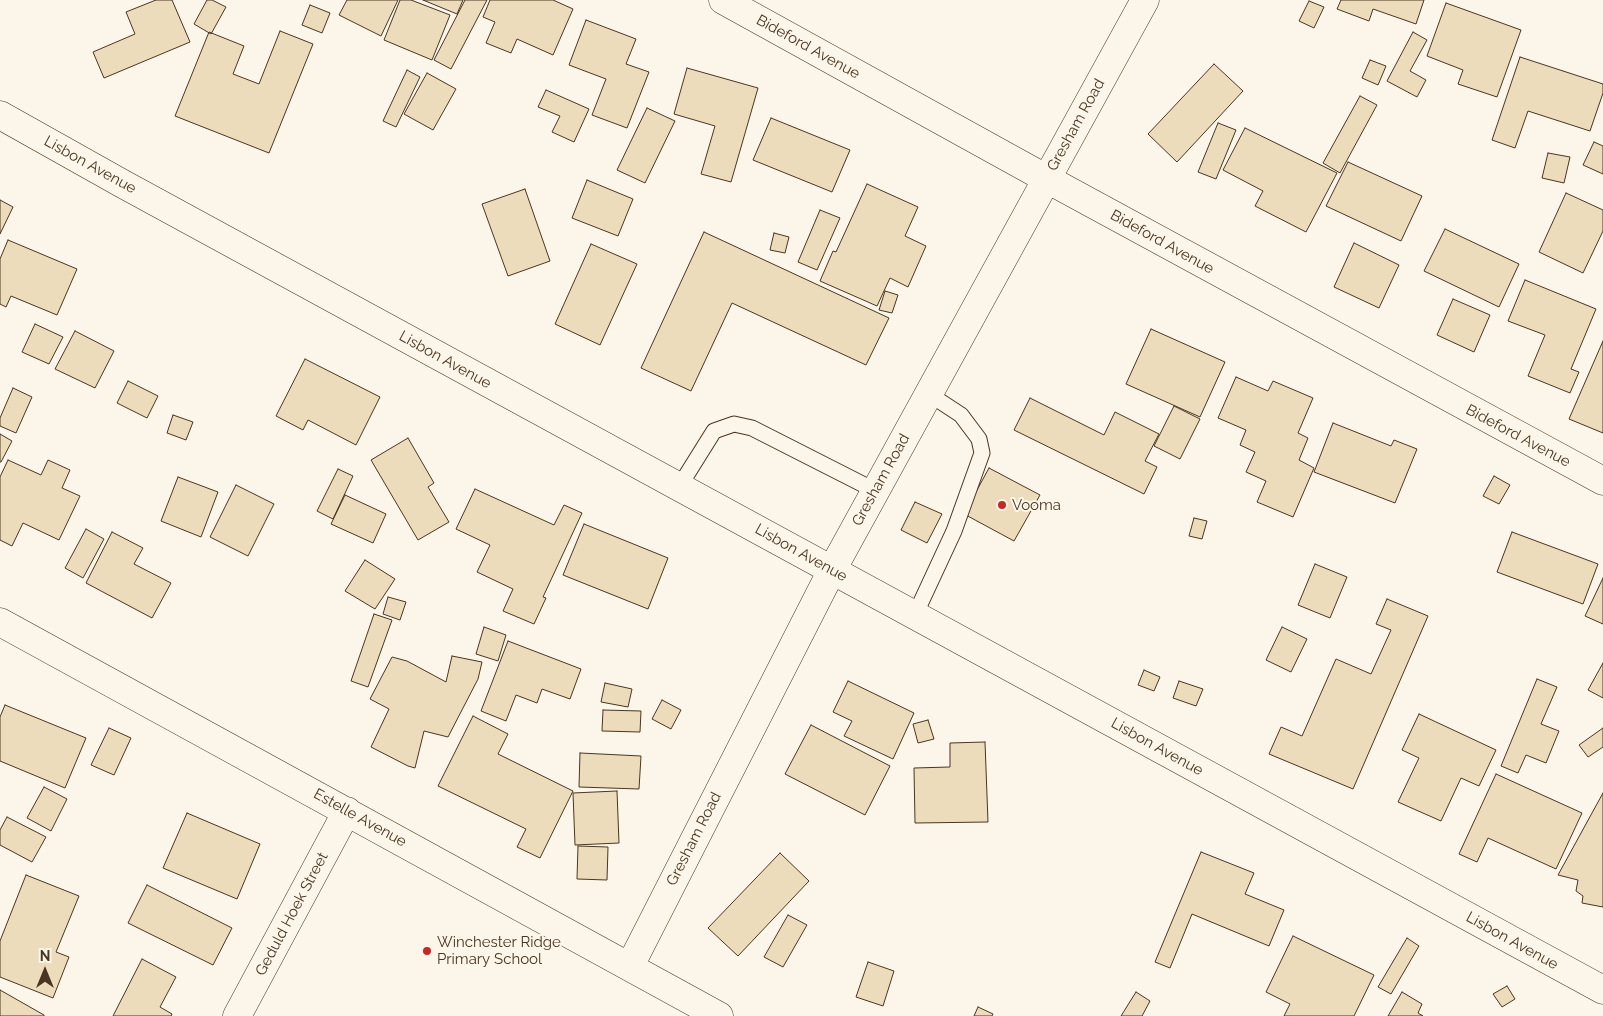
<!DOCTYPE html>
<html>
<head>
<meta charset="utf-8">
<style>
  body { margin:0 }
  #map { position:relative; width:1603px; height:1016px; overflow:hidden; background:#fbf6e9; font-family:Raleway,sans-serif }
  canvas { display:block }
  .north { position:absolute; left:20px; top:946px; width:50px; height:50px; -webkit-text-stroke:4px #fbf6e9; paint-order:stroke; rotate:0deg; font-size:14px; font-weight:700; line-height:20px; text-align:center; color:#4a3520 }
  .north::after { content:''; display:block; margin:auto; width:18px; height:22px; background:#4a3520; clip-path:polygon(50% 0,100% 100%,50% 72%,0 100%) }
</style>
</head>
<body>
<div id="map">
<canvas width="1603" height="1016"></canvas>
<div class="north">N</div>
</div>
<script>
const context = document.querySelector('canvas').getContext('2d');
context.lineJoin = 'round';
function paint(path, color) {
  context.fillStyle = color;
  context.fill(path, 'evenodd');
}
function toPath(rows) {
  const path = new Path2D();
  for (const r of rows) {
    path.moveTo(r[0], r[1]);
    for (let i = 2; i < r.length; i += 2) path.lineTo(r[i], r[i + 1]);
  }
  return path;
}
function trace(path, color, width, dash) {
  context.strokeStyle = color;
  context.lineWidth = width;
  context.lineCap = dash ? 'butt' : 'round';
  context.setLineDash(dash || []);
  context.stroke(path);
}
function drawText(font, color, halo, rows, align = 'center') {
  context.font = font + ' Raleway,sans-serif';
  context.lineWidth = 4;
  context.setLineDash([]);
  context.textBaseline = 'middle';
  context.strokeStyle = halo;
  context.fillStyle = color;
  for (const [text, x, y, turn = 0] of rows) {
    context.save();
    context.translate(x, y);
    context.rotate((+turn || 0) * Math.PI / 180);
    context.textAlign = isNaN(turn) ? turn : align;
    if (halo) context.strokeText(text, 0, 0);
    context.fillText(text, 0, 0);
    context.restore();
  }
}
const building = toPath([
  [156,0,172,0,190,42,104,78,93,52,135,34,126,12,156,0],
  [207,0,212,0,226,7,211,34,194,24,207,0],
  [347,0,398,0,381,36,339,15,347,0],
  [400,0,411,0,450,15,432,60,384,40,400,0],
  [423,0,463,0,457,14,423,0],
  [465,0,487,0,451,69,434,60,465,0],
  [490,0,553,0,573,9,553,55,517,39,511,53,486,43,495,22,483,17,490,0],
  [1341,0,1424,0,1416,24,1373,9,1369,21,1337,9,1341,0],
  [1309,1,1324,7,1314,28,1299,21,1309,1],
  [1446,3,1521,30,1497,97,1458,84,1463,70,1427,56,1446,3],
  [310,5,330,13,322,33,302,25,310,5],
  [586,20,636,39,626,64,649,72,627,128,592,115,606,79,569,65,586,20],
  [280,31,313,44,269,153,175,116,209,32,244,46,233,74,259,84,280,31],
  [1413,32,1427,40,1410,71,1426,80,1417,97,1387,81,1413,32],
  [1520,57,1603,84,1603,93,1590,131,1528,111,1515,148,1492,140,1520,57],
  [1370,60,1386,66,1378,85,1362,78,1370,60],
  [1214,64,1243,91,1177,162,1148,134,1214,64],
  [687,68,758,88,731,182,701,174,715,126,674,114,687,68],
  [407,70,420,77,396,127,383,121,407,70],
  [427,73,456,89,433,130,404,114,427,73],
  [546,90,589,109,574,142,552,132,560,116,538,107,546,90],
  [1360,96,1377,105,1340,173,1323,163,1360,96],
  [647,108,675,121,645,183,617,170,647,108],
  [771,118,850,150,832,192,753,160,771,118],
  [1218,123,1236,130,1216,179,1198,172,1218,123],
  [1245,128,1337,173,1306,232,1255,206,1263,191,1223,170,1245,128],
  [1594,142,1603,146,1603,174,1583,165,1594,142],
  [1548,153,1570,157,1564,183,1542,178,1548,153],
  [1348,162,1422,196,1401,241,1326,206,1348,162],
  [587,180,633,199,618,236,572,218,587,180],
  [867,184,918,207,905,236,926,246,908,287,890,278,877,306,820,281,833,251,836,252,867,184],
  [525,189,550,261,508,276,482,204,525,189],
  [1566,193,1603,210,1603,231,1583,273,1539,252,1566,193],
  [0,200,13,207,0,234,0,200],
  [820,210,840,218,817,270,798,262,820,210],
  [1445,229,1519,264,1499,307,1424,271,1445,229],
  [704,232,889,318,866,365,732,303,691,391,641,368,704,232],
  [774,233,789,237,785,253,770,250,774,233],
  [8,240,77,269,57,315,11,296,6,307,0,304,0,259,8,240],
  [1354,243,1399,265,1379,308,1334,287,1354,243],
  [591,244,637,264,600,345,555,324,591,244],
  [1525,280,1596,309,1571,369,1579,372,1570,393,1528,376,1545,335,1508,321,1525,280],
  [885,291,898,295,892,313,879,310,885,291],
  [1453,299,1490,315,1474,352,1437,335,1453,299],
  [35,324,63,337,49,364,22,352,35,324],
  [1151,329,1225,362,1200,417,1126,384,1151,329],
  [75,331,114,351,95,388,55,369,75,331],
  [1603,341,1603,433,1569,419,1603,341],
  [305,359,380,397,356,445,308,420,303,430,276,416,305,359],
  [1236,377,1268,391,1273,381,1313,398,1298,433,1308,438,1299,460,1314,468,1293,517,1257,502,1266,481,1246,472,1255,452,1240,445,1246,430,1218,418,1236,377],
  [128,381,158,396,147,418,117,403,128,381],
  [13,388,32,397,16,433,0,426,0,418,13,388],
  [1030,398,1104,435,1115,412,1159,434,1145,461,1157,467,1144,494,1014,430,1030,398],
  [1174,406,1200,419,1180,459,1154,446,1174,406],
  [173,415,193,422,186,440,167,433,173,415],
  [1333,423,1391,446,1394,440,1417,449,1395,503,1314,472,1333,423],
  [0,434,12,441,1,462,0,462,0,434],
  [408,438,434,483,428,487,449,522,418,540,371,460,408,438],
  [8,460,41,475,48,460,70,470,62,488,80,496,59,540,23,523,12,546,0,540,0,477,8,460],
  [989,468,1040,495,1014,541,964,514,989,468],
  [338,469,353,476,333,519,317,511,338,469],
  [1494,476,1510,485,1499,504,1483,496,1494,476],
  [178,477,218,492,201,537,161,521,178,477],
  [236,485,274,504,248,556,210,537,236,485],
  [475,489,554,525,564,505,582,513,543,597,546,598,534,624,503,611,513,589,477,572,490,545,456,529,475,489],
  [345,495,386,514,373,543,331,524,345,495],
  [915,502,942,514,927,543,901,530,915,502],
  [1194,518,1207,521,1202,539,1189,536,1194,518],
  [584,524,668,558,648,609,563,575,584,524],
  [86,529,104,539,83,578,65,568,86,529],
  [112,532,143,548,134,564,171,583,152,618,86,583,112,532],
  [1512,532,1598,564,1583,604,1497,572,1512,532],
  [365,560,395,579,375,609,345,591,365,560],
  [1315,564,1347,577,1330,618,1298,605,1315,564],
  [1603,578,1603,624,1585,616,1603,578],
  [388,597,406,602,400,620,383,614,388,597],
  [1387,599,1428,616,1353,789,1269,754,1281,727,1302,736,1336,659,1371,674,1391,630,1376,624,1387,599],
  [374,614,392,620,368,687,351,681,374,614],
  [484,627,506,635,498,661,476,654,484,627],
  [1282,627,1307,639,1291,672,1266,660,1282,627],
  [508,641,581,669,570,699,542,689,537,703,516,695,506,721,481,711,508,641],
  [452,656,482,662,478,679,448,737,424,731,415,768,408,766,371,747,389,709,370,699,392,657,407,661,446,682,452,656],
  [1603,663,1603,698,1588,690,1603,663],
  [1144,670,1160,677,1154,691,1138,685,1144,670],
  [1537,679,1557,687,1541,724,1559,731,1546,763,1526,755,1518,773,1501,766,1537,679],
  [848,681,914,713,893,759,844,736,852,721,833,712,848,681],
  [1179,681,1203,689,1196,706,1173,698,1179,681],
  [605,683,632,689,628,707,601,702,605,683],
  [662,700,681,710,671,729,652,719,662,700],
  [5,705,86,738,65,788,0,761,0,717,5,705],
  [603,710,641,711,640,732,602,731,603,710],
  [1419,714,1496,750,1479,786,1461,778,1441,821,1398,802,1419,758,1402,750,1419,714],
  [473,716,508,734,498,754,573,791,540,858,517,847,526,829,438,786,473,716],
  [928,720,934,739,918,743,913,724,928,720],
  [811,725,890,766,865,815,785,774,811,725],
  [109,728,131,738,114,775,91,765,109,728],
  [1603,728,1603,747,1588,757,1579,745,1603,728],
  [985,742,988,822,915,823,914,768,950,767,950,743,985,742],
  [580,753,641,756,639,789,579,787,580,753],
  [1496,774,1582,813,1556,869,1488,838,1477,862,1459,854,1496,774],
  [44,787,67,799,51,831,27,818,44,787],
  [617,791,619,843,575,845,573,793,617,791],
  [1603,793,1603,907,1582,903,1583,896,1576,891,1578,880,1558,875,1603,793],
  [187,813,260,844,237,899,163,868,187,813],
  [7,817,46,837,32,862,0,845,0,830,7,817],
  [578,846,608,847,607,880,577,879,578,846],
  [1201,852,1254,873,1245,894,1284,910,1269,946,1192,914,1170,968,1155,962,1201,852],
  [780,853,809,881,738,956,708,928,780,853],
  [26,875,79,896,56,952,69,957,53,998,0,977,0,941,26,875],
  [147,885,232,928,213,965,128,923,147,885],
  [788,915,807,925,783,967,764,957,788,915],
  [1293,936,1374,975,1354,1016,1284,1016,1290,1004,1266,992,1293,936],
  [1407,938,1419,946,1391,994,1378,987,1407,938],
  [142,959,176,977,160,1007,172,1014,171,1016,113,1016,142,959],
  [868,962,894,971,883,1006,856,997,868,962],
  [1507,986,1515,999,1502,1007,1493,994,1507,986],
  [0,990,44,1015,44,1016,0,1016,0,990],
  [1136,992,1150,1001,1142,1016,1121,1016,1136,992],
  [1402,992,1422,1004,1418,1013,1423,1016,1388,1016,1402,992],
  [978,1007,993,1014,992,1016,974,1016,978,1007]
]);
paint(building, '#ecdcbc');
trace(building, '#4a3520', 1);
const lane = toPath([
  [679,487,714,431,734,424,752,428,876,491],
  [915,615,954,531,982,453,979,439,961,415,929,394]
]);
const street = toPath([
  [723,0,1047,179,1603,481],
  [0,115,123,184,1603,990],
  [0,622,719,1016],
  [630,966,832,570,1145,0],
  [237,1016,347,811]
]);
trace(lane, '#4a3520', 17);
trace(street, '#4a3520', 29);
trace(lane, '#fbf6e9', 15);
trace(street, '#fbf6e9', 28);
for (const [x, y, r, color] of [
  [1002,505,5,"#c62828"],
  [427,951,5,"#c62828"]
]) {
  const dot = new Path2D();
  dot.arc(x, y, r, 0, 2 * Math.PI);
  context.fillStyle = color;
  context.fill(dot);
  trace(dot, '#fbf6e9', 2);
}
drawText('15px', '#4a3520', '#fbf6e9', [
  ["Bideford Avenue",808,47,29],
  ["Gresham Road",1076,125,-61],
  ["Lisbon Avenue",90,165,29],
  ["Bideford Avenue",1162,242,29],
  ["Lisbon Avenue",445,360,29],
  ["Bideford Avenue",1518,436,28],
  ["Gresham Road",881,480,-61],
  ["Lisbon Avenue",801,553,29],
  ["Lisbon Avenue",1157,747,29],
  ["Estelle Avenue",360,818,29],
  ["Gresham Road",694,839,-63],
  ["Geduld Hoek Street",292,914,-62],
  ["Lisbon Avenue",1512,941,29]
]);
drawText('15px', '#4a3520', '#fbf6e9', [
  ["Vooma",1012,505],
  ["Winchester Ridge",437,942],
  ["Primary School",437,959]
], 'left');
</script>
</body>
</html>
